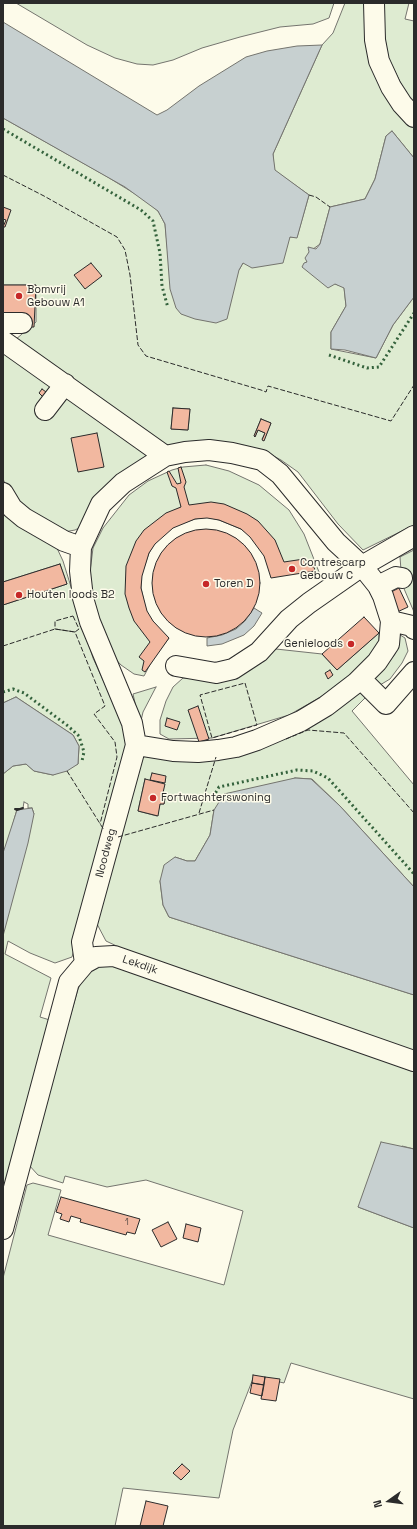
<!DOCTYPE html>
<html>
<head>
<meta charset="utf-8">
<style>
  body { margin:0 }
  #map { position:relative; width:417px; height:1529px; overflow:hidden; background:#fdfbea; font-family:"Space Grotesk",sans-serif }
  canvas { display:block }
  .frame { position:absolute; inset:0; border:4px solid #2b2b2b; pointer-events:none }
  .north { position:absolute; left:369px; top:1481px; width:40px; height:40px; -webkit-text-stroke:3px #fdfbea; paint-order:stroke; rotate:256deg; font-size:11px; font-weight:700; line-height:16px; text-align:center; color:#2b2b2b }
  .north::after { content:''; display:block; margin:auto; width:14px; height:18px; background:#2b2b2b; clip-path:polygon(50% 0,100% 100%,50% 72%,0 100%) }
</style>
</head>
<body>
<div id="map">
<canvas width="417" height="1529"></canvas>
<div class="frame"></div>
<div class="north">N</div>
</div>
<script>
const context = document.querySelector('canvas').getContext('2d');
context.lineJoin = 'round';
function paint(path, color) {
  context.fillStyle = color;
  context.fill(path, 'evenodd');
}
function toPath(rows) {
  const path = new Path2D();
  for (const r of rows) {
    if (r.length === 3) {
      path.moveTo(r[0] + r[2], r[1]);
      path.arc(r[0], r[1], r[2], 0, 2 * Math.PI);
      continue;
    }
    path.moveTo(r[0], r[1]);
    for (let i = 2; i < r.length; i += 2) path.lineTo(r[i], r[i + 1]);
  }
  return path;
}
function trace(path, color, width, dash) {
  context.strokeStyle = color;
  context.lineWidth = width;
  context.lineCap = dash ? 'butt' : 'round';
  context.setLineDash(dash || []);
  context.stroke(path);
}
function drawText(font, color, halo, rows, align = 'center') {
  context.font = font + ' "Space Grotesk",sans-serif';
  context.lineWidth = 3;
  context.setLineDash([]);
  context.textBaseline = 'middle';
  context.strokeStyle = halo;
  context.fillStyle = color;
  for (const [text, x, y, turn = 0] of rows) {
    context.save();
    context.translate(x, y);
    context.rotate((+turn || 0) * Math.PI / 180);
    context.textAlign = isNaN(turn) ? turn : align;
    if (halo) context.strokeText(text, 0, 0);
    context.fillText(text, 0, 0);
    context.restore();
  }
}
const green = toPath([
  [16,3,334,3,329,18,313,24,280,27,240,37,202,48,173,60,153,65,137,64,115,58,87,45,16,3],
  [345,3,366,3,393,104,414,128,414,158,392,131,386,136,375,179,365,199,330,207,320,244,309,252,307,262,335,284,344,287,346,306,331,332,331,349,376,358,393,325,414,297,414,525,363,550,338,524,298,472,281,460,266,452,170,447,132,423,15,340,36,322,36,285,3,285,3,118,106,176,145,200,158,211,165,224,168,254,239,270,243,263,290,237,297,237,309,195,274,170,273,154,322,45,333,33,345,3],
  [173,408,190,409,188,430,171,429,173,408],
  [261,419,271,423,264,440,262,439,265,433,258,430,255,437,254,436,261,419],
  [383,3,409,3,405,19,414,21,414,103,406,94,388,57,382,21,383,3],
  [3,349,147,451,146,459,85,525,75,530,64,532,14,502,3,479,3,349],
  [206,465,229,471,259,485,289,510,304,534,319,572,314,577,308,576,265,555,251,536,241,529,219,520,207,517,195,519,172,527,155,543,149,553,141,576,141,588,146,611,152,622,169,638,153,659,144,676,134,674,121,665,111,654,92,600,90,572,93,548,103,528,129,495,148,481,172,470,183,467,206,465],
  [3,510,56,546,63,561,93,658,131,741,72,957,55,963,30,953,8,941,5,954,51,978,40,1017,53,1021,3,1205,3,774,13,766,26,764,34,771,53,775,78,764,79,746,73,735,16,697,3,703,3,605,67,584,60,564,3,582,3,510],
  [24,802,28,804,28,808,32,808,34,814,8,842,17,809,23,808,24,802],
  [414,550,414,612,402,584,400,557,414,550],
  [379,633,379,645,351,676,319,698,289,715,212,738,169,739,160,734,160,720,166,701,173,687,183,678,218,679,264,660,276,649,322,654,337,670,379,633],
  [397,633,405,638,408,651,402,663,390,679,380,685,373,680,385,667,395,654,397,633],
  [156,687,143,712,140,725,133,694,156,687],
  [361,690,366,697,352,711,414,785,414,887,340,806,312,779,295,778,214,810,210,835,195,861,187,861,175,857,160,881,163,905,169,917,414,995,414,1054,123,949,106,941,97,924,138,764,147,751,184,757,361,690],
  [145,779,162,797,165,798,164,804,160,804,157,816,138,811,145,779],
  [105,963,323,1038,414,1072,414,1149,402,1146,358,1207,414,1228,414,1399,291,1363,284,1383,254,1376,233,1430,219,1498,123,1488,115,1526,3,1526,3,1278,27,1185,33,1183,61,1190,48,1235,224,1285,243,1211,146,1180,107,1187,65,1176,63,1183,38,1175,28,1164,78,989,83,979,91,971,105,963]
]);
paint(green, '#deebd1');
trace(green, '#74746e', 1);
const water = toPath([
  [3,22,157,115,167,110,199,86,246,57,267,51,297,46,322,45,273,154,275,170,309,195,297,238,290,237,283,263,252,268,243,263,239,270,227,319,216,323,195,319,181,314,176,308,170,289,165,224,158,211,125,187,3,118,3,22],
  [392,131,414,158,414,297,393,325,376,358,345,350,331,349,331,332,346,306,344,288,335,284,328,288,302,267,304,263,307,262,305,258,309,252,308,247,316,249,320,244,330,207,365,199,375,179,386,136,392,131],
  [254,608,262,613,254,626,244,635,222,644,207,646,207,638,222,635,236,629,245,621,254,608],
  [16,697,73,735,79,746,78,764,67,771,53,775,34,771,26,764,13,766,3,774,3,703,16,697],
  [295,778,311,779,340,806,414,887,414,995,169,917,163,905,160,881,164,865,175,857,187,861,195,861,210,835,214,810,224,794,295,778],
  [32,808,34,814,28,843,3,936,3,853,17,810,32,808],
  [381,1142,414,1149,414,1228,358,1207,381,1142]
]);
paint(water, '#c7d0d0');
trace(water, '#74746e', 1);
const building = toPath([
  [3,207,11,210,5,227,3,227,6,220,3,219,3,207],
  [91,263,102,276,85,289,74,275,91,263],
  [3,285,36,285,34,327,3,327,3,285],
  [42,389,46,392,43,397,39,393,42,389],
  [173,408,190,409,188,430,171,429,173,408],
  [261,419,271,423,264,441,262,440,265,433,258,430,255,437,254,436,261,419],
  [97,433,104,467,78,472,71,438,97,433],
  [181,467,186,482,184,487,189,505,211,502,224,504,247,514,258,521,275,540,284,562,304,559,305,565,314,567,315,571,271,578,264,556,250,537,241,529,219,520,207,518,195,519,173,528,155,544,149,553,142,576,141,588,147,611,153,621,169,638,145,672,142,670,144,661,139,657,150,642,134,621,129,608,125,594,126,566,136,541,144,530,166,513,181,507,176,488,172,486,167,472,169,471,177,484,181,483,178,468,181,467],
  [206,583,54],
  [60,564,67,584,3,605,3,582,60,564],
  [398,586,408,607,395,613,387,594,399,588,398,586],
  [364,617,379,633,337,670,322,654,364,617],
  [330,670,333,675,328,679,325,673,330,670],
  [198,706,209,739,199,742,188,710,198,706],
  [167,718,180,722,177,730,165,726,167,718],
  [152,773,166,776,165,783,150,780,152,773],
  [145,779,165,784,162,797,165,798,164,804,160,804,158,816,138,811,145,779],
  [61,1197,140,1219,135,1234,127,1232,126,1235,80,1222,81,1219,71,1216,69,1222,60,1219,62,1214,56,1212,61,1197],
  [168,1222,177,1239,161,1247,152,1230,168,1222],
  [186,1224,201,1228,198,1242,183,1238,186,1224],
  [253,1375,265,1377,264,1385,252,1383,253,1375],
  [265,1377,280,1379,276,1401,261,1399,265,1377],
  [252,1383,264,1385,262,1396,250,1393,252,1383],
  [182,1464,190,1471,181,1480,173,1473,182,1464],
  [146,1501,168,1506,163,1526,140,1526,146,1501]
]);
paint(building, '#f2b8a0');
trace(building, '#2b2b2b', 1);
const minor = toPath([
  [374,3,375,40,379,61,391,87,402,104,414,117],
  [3,323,22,323],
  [3,341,165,456,185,452,209,450,232,453,262,460,280,474,336,542,362,566,378,586,383,596,391,621,389,644,377,662,356,683,326,706,301,721,257,740,236,747,218,750,198,752,173,751,136,745],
  [45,410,65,384],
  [3,493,12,508,24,518,64,541,81,547],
  [378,586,396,577,402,578],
  [391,621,412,626,414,629],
  [176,666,216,673,233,669,259,652,289,619,309,603,362,566,414,536],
  [361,679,386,704,414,672],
  [85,963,82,942,136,745,132,723,90,622,83,598,80,571,81,547,101,504,123,483,165,456],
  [3,1229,69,982,85,963,96,957,114,956,414,1061]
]);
trace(minor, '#2b2b2b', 22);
trace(minor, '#fdfbea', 20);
trace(toPath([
  [3,129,141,210,153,221,160,253,162,286,168,308],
  [329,355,367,368,379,367,414,313],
  [3,692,13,689,24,693,68,726,79,736,84,752,82,761],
  [213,797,219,787,297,770,313,771,328,778,414,874]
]), '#34623c', 3, [2, 3]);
trace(toPath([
  [3,175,44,196,117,237,125,250,130,275,138,345,146,356,261,390,266,392,268,386,391,421,414,385],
  [309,195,316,197,330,207],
  [73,616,79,629,75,632,55,629,55,621,73,616],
  [3,646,55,629,75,632,105,706,94,714,115,742,117,757,100,824],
  [245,683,257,725,212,738,200,695,245,683],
  [286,739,308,730,344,733,414,813],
  [67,771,104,830],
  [199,813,216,757],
  [118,837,214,810]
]), '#2b2b2b', 1, [5, 2]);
trace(toPath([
  [23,808,17,810,15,809,20,809,23,808]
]), '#2b2b2b', 2);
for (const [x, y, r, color] of [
  [19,296,4,"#c62828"],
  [292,569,4,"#c62828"],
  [206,584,4,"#c62828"],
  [19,595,4,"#c62828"],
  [351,644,4,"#c62828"],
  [153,798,4,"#c62828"]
]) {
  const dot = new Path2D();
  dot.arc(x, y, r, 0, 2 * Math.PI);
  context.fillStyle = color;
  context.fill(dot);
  trace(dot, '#fdfbea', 1.5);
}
drawText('9px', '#5d4e48', null, [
  ["1",127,1223]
]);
drawText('11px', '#2b2b2b', '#fdfbea', [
  ["Bomvrij",27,290],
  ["Gebouw A1",27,303],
  ["Contrescarp",300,563],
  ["Gebouw C",300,576],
  ["Toren D",214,584],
  ["Houten loods B2",27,595],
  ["Genieloods",343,644,"right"],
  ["Fortwachterswoning",161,798]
], 'left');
drawText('11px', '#2b2b2b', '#fdfbea', [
  ["Noodweg",106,853,-75],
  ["Lekdijk",140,965,19]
]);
</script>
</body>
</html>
